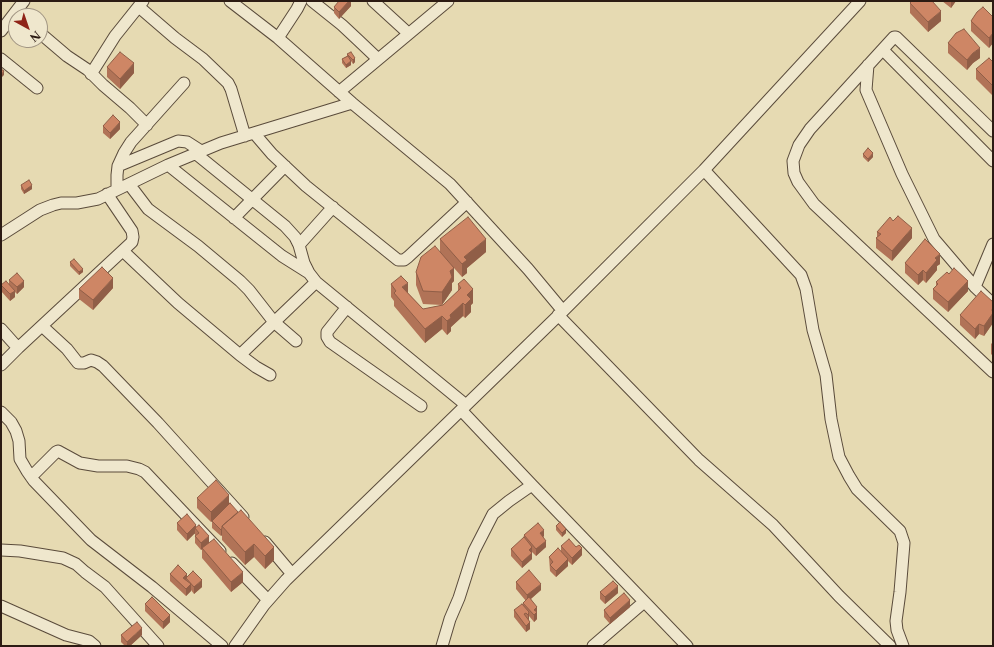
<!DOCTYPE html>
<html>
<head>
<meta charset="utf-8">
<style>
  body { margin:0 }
  #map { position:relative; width:994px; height:647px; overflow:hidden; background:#e6dab2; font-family:"Libre Caslon Text",serif }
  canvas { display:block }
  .frame { position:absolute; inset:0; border:2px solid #2c1b13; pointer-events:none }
  .north { position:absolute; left:8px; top:8px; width:40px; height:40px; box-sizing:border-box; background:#efe7cd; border:1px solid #a19583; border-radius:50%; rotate:140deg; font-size:11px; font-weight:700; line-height:16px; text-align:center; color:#2c1b13 }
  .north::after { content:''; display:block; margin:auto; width:14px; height:18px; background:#8f2418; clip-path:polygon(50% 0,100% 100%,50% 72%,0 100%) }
</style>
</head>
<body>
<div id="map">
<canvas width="994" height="647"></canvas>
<div class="frame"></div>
<div class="north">N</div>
</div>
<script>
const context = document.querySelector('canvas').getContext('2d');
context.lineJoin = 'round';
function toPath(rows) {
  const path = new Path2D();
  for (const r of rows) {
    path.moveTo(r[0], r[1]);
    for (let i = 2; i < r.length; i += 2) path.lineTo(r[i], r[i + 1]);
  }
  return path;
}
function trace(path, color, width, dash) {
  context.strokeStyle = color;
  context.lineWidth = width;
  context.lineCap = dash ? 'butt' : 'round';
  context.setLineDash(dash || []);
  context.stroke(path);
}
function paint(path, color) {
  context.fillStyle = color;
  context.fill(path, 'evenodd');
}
const minor = toPath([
  [230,1,278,38,352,103,450,184,528,269,563,311],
  [312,1,342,25,358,40,378,59],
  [373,1,408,33],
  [139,7,175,38,203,59,228,83,231,89,245,136],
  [1,31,24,1],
  [40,33,67,56,88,70,103,85,130,108,147,125],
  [278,38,297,9,301,1],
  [883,50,993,161],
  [1,59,37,88],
  [868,65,866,90,902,174,934,239,975,287,993,304],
  [91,74,115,36,143,1],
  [339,92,448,1],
  [993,131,896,37,894,37,810,129,799,145,793,161,794,173,798,182,814,204,993,372],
  [254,133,272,154,306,186,398,260,404,260,408,257,467,202],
  [195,153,285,226,295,237,299,245,304,263,309,273,316,282,466,405],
  [168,165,282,256,309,273],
  [118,166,178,141,187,142,201,151],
  [704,170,801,275,806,289,813,330,826,375,831,419,839,457,849,476,857,489,900,531,904,543,900,592,896,621,897,630,903,646],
  [129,184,148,209,198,246,240,281,249,290,274,322,296,341],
  [117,189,117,175,118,166,124,153,131,142,184,83],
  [234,218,285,166],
  [1,235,40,210,53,205,61,203,77,203,98,199,168,165,221,143,352,103],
  [299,245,333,207],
  [123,251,178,303,240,355,256,367,270,375],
  [975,287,993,244],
  [347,307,327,332,327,337,330,342,421,406],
  [558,315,699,460,773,525,839,596,890,646],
  [42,326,67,349,78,363,84,363,91,360,97,362,103,366,158,423,243,517],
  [1,329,18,348],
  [240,355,316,282],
  [1,365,18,348,132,242,133,237,132,231,107,194],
  [461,410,532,485,687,646],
  [1,412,11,422,16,431,19,441,20,459,27,471,34,481,91,540,152,587,222,646],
  [31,477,56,452,58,451,80,463,98,466,127,466,139,469,145,472,220,551],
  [265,542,292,574],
  [1,550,20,551,63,558,76,564,85,572,105,587,158,646],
  [232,563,268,600],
  [1,606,66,635,89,641,95,646],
  [235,646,264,605,286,580,563,311,704,170,860,1],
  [442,646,450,619,459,598,474,551,493,514,509,501,532,485],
  [593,646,644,602]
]);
trace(minor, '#5a4b3b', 13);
trace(minor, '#efe7cd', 11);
paint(toPath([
  [351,1,351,6,339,19,334,13,334,7],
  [942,1,956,1,951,8],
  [910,3,941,21,928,32,910,13],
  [993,17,993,43,989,48,971,31,971,21],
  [948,43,980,58,973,63,967,70,948,53],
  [347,54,355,62,353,64,351,61,351,65,346,68,342,63,342,59,347,56],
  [993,62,993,96,976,79,976,69],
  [107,67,134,73,120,89,107,77],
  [103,126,120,129,110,139,103,133],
  [863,154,873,157,868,162,863,157],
  [21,185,32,189,24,194,21,189],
  [893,221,912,238,892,261,876,248,876,238,877,237,877,232],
  [440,239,486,252,467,268,467,273,462,277,454,268,454,281,452,283,452,290,442,305,423,304,416,285,416,272,440,252],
  [70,262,83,272,79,275,70,266],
  [905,263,940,264,937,266,937,270,926,283,923,280,918,285,905,273],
  [949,274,968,291,948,312,933,299,933,289,936,286,936,282],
  [9,280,24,287,17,294,15,292,15,297,10,301,1,291,1,284,9,284],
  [391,284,408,293,423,309,443,305,458,291,458,284,473,303,471,305,471,312,465,318,463,316,451,327,451,331,447,335,442,329,425,343,394,306,394,301,391,297],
  [113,288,93,310,79,299,79,289],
  [993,302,993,323,984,336,979,334,975,339,960,325,960,315],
  [992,336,993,336,993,356,991,354,991,344,992,343],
  [197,498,229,504,274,560,265,569,254,557,245,565,222,540,222,535,221,536,212,528,212,521,214,519,211,522,197,508],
  [177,523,196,527,243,582,231,592,202,558,202,549,201,550,195,543,195,536,196,536,195,535,195,533,187,541,177,530],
  [556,526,566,533,562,537,556,530],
  [524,535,544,536,543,537,546,547,536,556,532,552,532,559,522,568,511,556,511,549,524,538],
  [561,546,582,555,572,565,568,561,568,566,556,577,550,571,549,557,561,552],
  [170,574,187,576,202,587,194,594,191,590,191,591,186,596,170,581],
  [516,582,541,590,531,599,537,613,537,619,534,622,529,616,529,621,530,629,526,632,514,617,514,610,523,605,523,603,526,601,516,589],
  [600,592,618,593,605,604,600,599],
  [145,604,170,622,163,629,145,611],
  [630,607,610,624,604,617,604,610],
  [121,635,142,635,130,646,125,646,121,642]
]), '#b17357');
paint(toPath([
  [349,1,351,1,351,6,339,19,339,12],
  [951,1,956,1,951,8],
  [941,11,941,21,928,32,928,22],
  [993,33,993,43,989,48,989,38],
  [980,48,980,58,973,63,967,70,967,60,973,53],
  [355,58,355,62,353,64,353,60],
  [351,61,351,65,346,68,346,65],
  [134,63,134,73,120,89,120,79],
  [4,71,4,75,1,78,1,75],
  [120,122,120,129,110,139,110,133],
  [873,153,873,157,868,162,868,159],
  [32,185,32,189,24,194,24,191],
  [912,228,912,238,892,261,892,251],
  [486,239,486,252,467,268,467,273,462,277,462,264,464,257],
  [940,254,940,264,937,266,937,270,926,283,926,273,935,258],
  [454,268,454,281,452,283,452,290,442,305,442,292,450,271],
  [83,269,83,272,79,275,79,272],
  [923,270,923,280,918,285,918,275],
  [113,278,113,288,93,310,93,300],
  [24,281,24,287,17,294,17,287],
  [968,281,968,291,948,312,948,302],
  [408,283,408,296,402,287],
  [473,289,473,303,471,305,471,312,465,318,465,305,467,295],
  [15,291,15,297,10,301,10,294],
  [463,303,463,316,451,327,451,331,447,335,447,321,450,315],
  [993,308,993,323,984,336,984,326],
  [442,316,442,329,425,343,425,329],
  [979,324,979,334,975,339,975,329],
  [229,495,229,505,211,522,211,512],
  [196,525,196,530,195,528,195,533,187,541,187,534],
  [222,528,222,535,221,536,221,530],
  [566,529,566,533,562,537,562,533],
  [544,530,544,536,540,540,540,533],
  [209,536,209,543,201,550,201,543],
  [546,541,546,547,536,556,536,549],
  [254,544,254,557,245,565,245,552],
  [274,547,274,560,265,569,265,556],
  [532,547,532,559,522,568,522,562,529,550],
  [582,548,582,555,572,565,572,558],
  [568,559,568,566,556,577,556,571],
  [243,572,243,582,231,592,231,582],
  [187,574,187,580,186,578,186,582,183,578],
  [202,580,202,587,194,594,194,587],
  [191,584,191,591,186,596,186,589],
  [541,584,541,590,527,602,527,595],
  [618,586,618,593,605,604,605,597],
  [630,600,630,607,610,624,610,618],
  [537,607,537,619,534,622,534,610],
  [529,612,529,619,528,622,528,615],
  [170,615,170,622,163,629,163,622],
  [530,622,530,629,526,632,526,626],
  [142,628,142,635,130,646,127,646,127,642]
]), '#905e47');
const building = toPath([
  [339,1,349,1,339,12,334,7,339,1],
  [912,1,932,1,941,11,928,22,910,3,912,1],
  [983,7,993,17,993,33,989,38,971,21,977,12,983,7],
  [964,29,980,48,973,53,967,60,948,43,956,33,964,29],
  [120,52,134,63,120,79,107,67,120,52],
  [351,52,355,58,353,60,347,54,351,52],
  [348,56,351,61,346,65,342,59,348,56],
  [989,58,993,62,993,86,976,69,989,58],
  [1,69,4,71,1,75,1,69],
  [113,115,120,122,110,133,103,126,113,115],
  [868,148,873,153,868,159,863,154,868,148],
  [29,180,32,185,24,191,21,185,29,180],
  [898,216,912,228,892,251,876,238,881,234,877,232,890,217,893,221,898,216],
  [468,217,486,239,464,257,467,260,462,264,440,239,468,217],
  [925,239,940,254,935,258,937,260,926,273,923,270,918,275,905,263,925,239],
  [435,246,454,268,450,271,452,277,442,292,423,291,416,272,421,257,435,246],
  [74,259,83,269,79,272,70,262,74,259],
  [102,267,113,278,93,300,79,289,102,267],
  [954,268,968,281,948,302,933,289,938,284,936,282,947,272,949,274,954,268],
  [17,273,24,281,17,287,9,280,17,273],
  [401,276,408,283,402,287,423,309,443,305,461,288,458,284,464,279,473,289,467,295,471,299,465,305,463,303,450,315,451,318,447,321,442,316,425,329,394,293,396,291,391,284,401,276],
  [6,281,15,291,10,294,1,285,6,281],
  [981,291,993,302,993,308,992,310,993,313,984,326,979,324,975,329,960,315,981,291],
  [216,480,229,495,211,512,197,498,216,480],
  [230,503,238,512,222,526,222,528,221,530,212,521,230,503],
  [241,510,274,547,265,556,254,544,245,552,222,526,241,510],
  [187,514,196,525,187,534,177,523,187,514],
  [560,522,566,529,562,533,556,526,560,522],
  [538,523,544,530,540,533,546,541,536,549,524,535,538,523],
  [199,525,209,536,201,543,195,536,199,533,195,528,199,525],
  [524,537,532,547,529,550,532,553,522,562,511,549,524,537],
  [214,539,243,572,231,582,202,548,214,539],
  [569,539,576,547,579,545,582,548,572,558,561,546,569,539],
  [558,548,568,559,556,571,550,565,553,562,549,557,558,548],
  [178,565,187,574,183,578,191,584,186,589,170,574,178,565],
  [529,570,541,584,527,595,516,582,529,570],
  [193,571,202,580,194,587,186,578,193,571],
  [613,581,618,586,605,597,600,592,613,581],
  [624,593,630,600,610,618,604,610,624,593],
  [152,597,170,615,163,622,145,604,152,597],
  [529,597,537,607,534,610,537,612,534,615,523,603,529,597],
  [522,604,529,612,528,615,526,613,524,614,530,622,526,626,514,610,522,604],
  [137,622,142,628,127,642,121,635,137,622]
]);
paint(building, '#ce8665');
trace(building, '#905e47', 1);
</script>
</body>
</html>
